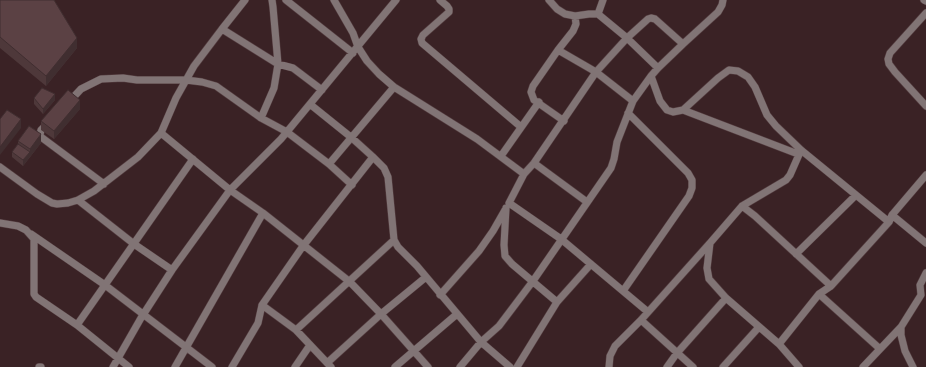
<!DOCTYPE html>
<html>
<head>
<meta charset="utf-8">
<style>
  body { margin:0 }
  canvas { display:block; background:#3a2225 }
</style>
</head>
<body>
<canvas width="926" height="367"></canvas>
<script>
const context = document.querySelector('canvas').getContext('2d');
context.lineJoin = 'round';
function toPath(rows) {
  const path = new Path2D();
  for (const r of rows) {
    path.moveTo(r[0], r[1]);
    for (let i = 2; i < r.length; i += 2) path.lineTo(r[i], r[i + 1]);
  }
  return path;
}
function trace(path, color, width, dash) {
  context.strokeStyle = color;
  context.lineWidth = width;
  context.lineCap = dash ? 'butt' : 'round';
  context.setLineDash(dash || []);
  context.stroke(path);
}
function paint(path, color) {
  context.fillStyle = color;
  context.fill(path, 'evenodd');
}
const street = toPath([
  [286,0,353,53],
  [334,0,353,33,358,47,367,61,379,74,394,87,477,139,524,174],
  [440,0,447,6,449,9,449,12,423,35,421,39,422,43,521,127],
  [549,0,557,9,565,14,575,16,589,14,598,14,627,38,658,68],
  [723,0,722,5,718,12,683,44,658,68,651,76,660,101,667,110,673,112,683,110,798,154],
  [924,0,926,1],
  [926,13,890,53,888,59,889,64,895,72,926,106],
  [598,14,603,0],
  [222,29,278,64,293,68,322,90],
  [558,50,596,72,633,101],
  [68,103,81,89,101,79,123,78,137,80,186,80,202,82,216,86,261,118,287,132,329,164,352,185],
  [311,105,352,138,373,157,384,168,388,177,394,240,398,247,417,266,481,342,510,367],
  [683,110,718,78,729,70,738,71,748,77,755,87,767,115,776,126,801,150,889,222],
  [261,118,274,88,278,64,273,7,272,0],
  [564,121,534,100,531,92,533,86,558,50,573,31,576,24,575,16],
  [48,123,41,130,40,135,41,137,104,184],
  [161,133,230,190,263,213,350,282,381,314,428,367],
  [501,156,539,102],
  [534,163,587,202],
  [329,164,394,87],
  [0,167,37,194,52,203,57,204,68,203,78,200,94,191,138,157,161,133,176,98,194,66,222,29,245,0],
  [926,175,892,215,926,243],
  [78,200,134,244,172,270],
  [742,206,755,216,831,286],
  [506,208,504,245,505,256,512,264,557,302],
  [0,223,18,226,26,230,34,239,34,294,36,297,77,325,129,367],
  [31,234,105,285,212,367],
  [796,254,856,195],
  [623,291,689,196,692,188,692,180,688,173,628,113],
  [819,294,879,348],
  [440,295,479,251,493,231,505,210],
  [262,305,296,330,331,367],
  [648,312,561,239,509,203,524,174,534,163,596,72,627,38,648,19,651,18,655,19,683,44],
  [641,320,693,367],
  [77,325,193,159],
  [296,330,394,240],
  [779,344,819,294,831,286,889,222,892,215],
  [327,363,381,314,426,277],
  [39,367,41,367],
  [113,367,141,318,172,270,230,190,281,139,396,0],
  [175,367,263,213],
  [232,367,258,323,262,305,303,246,373,157],
  [295,367,310,345],
  [395,367,457,314],
  [460,367,481,342,499,326,533,281,611,168,614,159,617,142,633,101,651,76],
  [517,367,557,302,591,264],
  [609,367,610,356,615,346,641,320,710,243],
  [667,367,677,353,726,298],
  [723,367,759,327],
  [799,367,779,344,726,298,709,279,707,268,710,243,742,206,786,180,790,175,801,150],
  [863,367,901,327],
  [913,367,905,351,901,335,901,327,921,295,920,285,926,273]
]);
trace(street, '#553e41', 8);
trace(street, '#817475', 7);
paint(toPath([
  [0,0,77,48,46,86,0,48],
  [34,98,55,100,43,114,34,104],
  [80,109,54,139,41,130,41,121],
  [18,141,41,143,23,166,12,157,12,152,18,144]
]), '#4e383a');
paint(toPath([
  [77,38,77,48,46,86,46,76],
  [55,94,55,100,43,114,43,109],
  [80,100,80,109,54,139,54,131],
  [21,119,21,128,0,155,0,147],
  [41,134,41,143,23,166,23,160,30,152,30,149]
]), '#402e30');
const building = toPath([
  [0,0,54,0,77,38,46,76,0,37,0,0],
  [42,88,55,94,43,109,34,98,42,88],
  [68,90,80,100,54,131,41,121,68,90],
  [7,110,21,119,0,147,0,119,7,110],
  [29,126,41,134,30,149,18,141,29,126],
  [18,144,30,152,23,160,12,152,18,144]
]);
paint(building, '#5b4144');
trace(building, '#402e30', 1);
</script>
</body>
</html>
